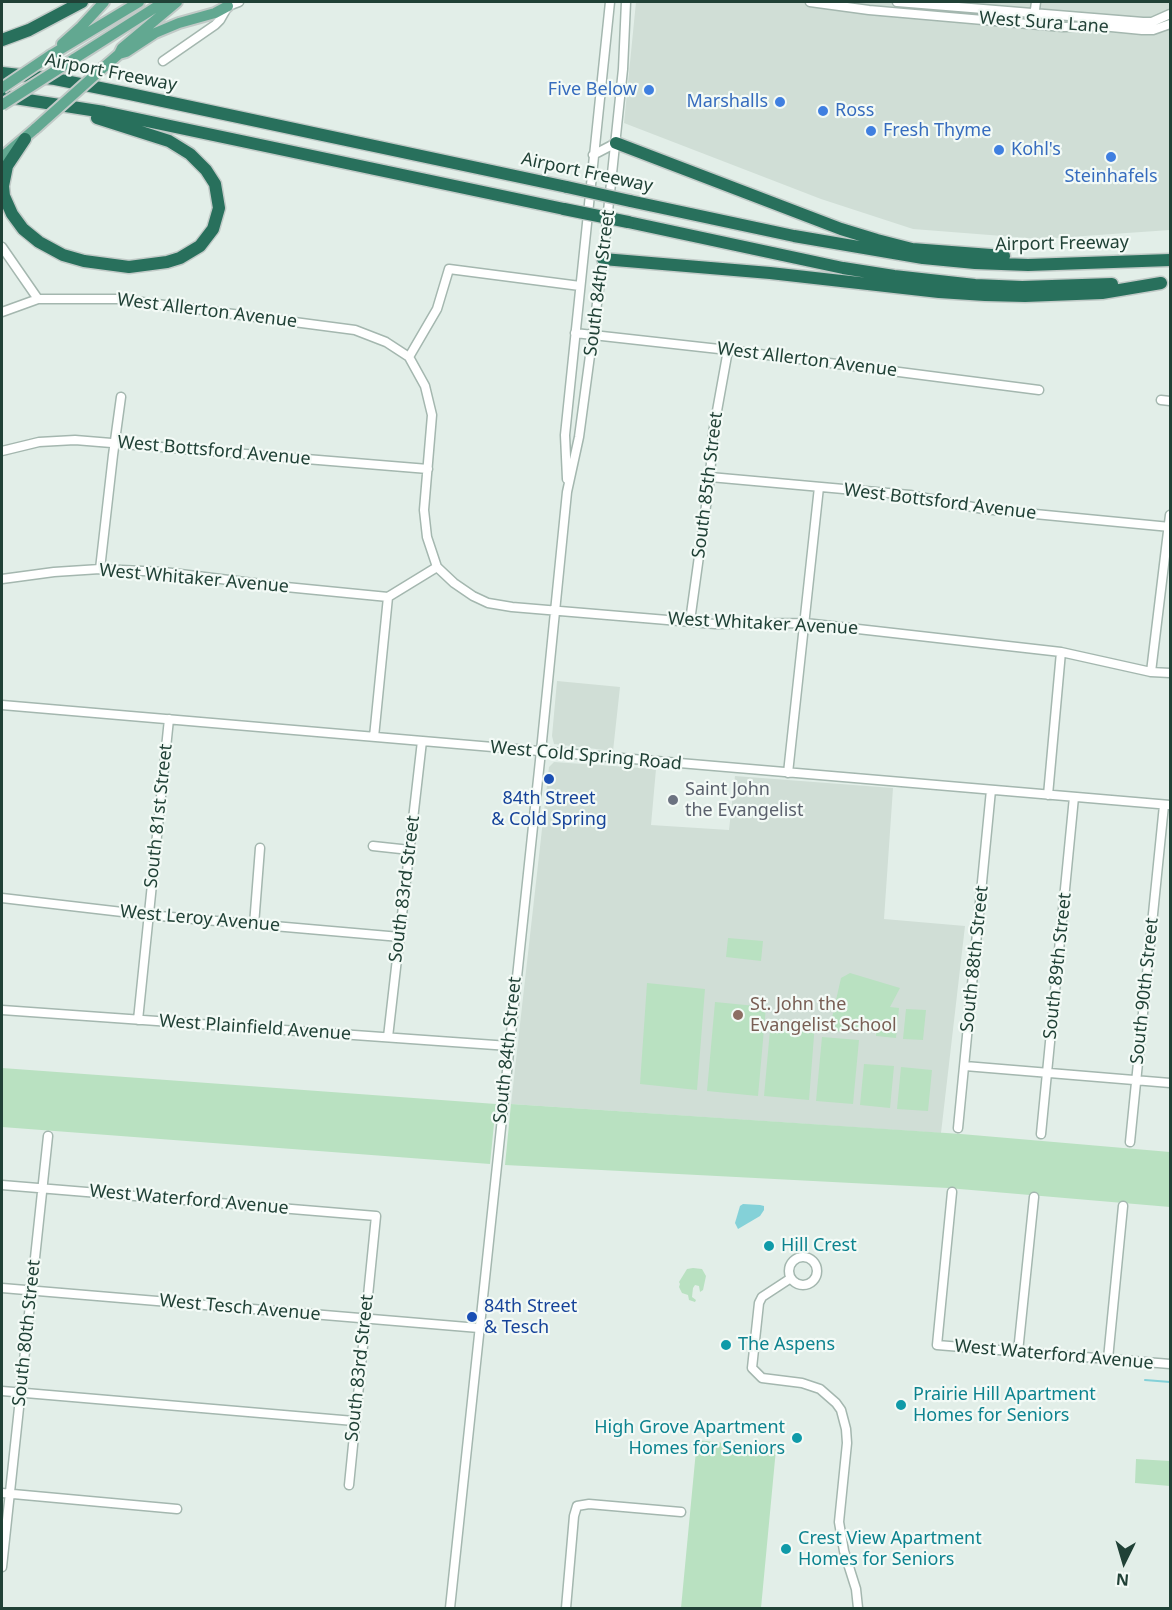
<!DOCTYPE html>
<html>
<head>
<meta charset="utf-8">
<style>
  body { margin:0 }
  #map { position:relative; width:1172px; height:1610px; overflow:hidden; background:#e2eee8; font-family:"Noto Sans",sans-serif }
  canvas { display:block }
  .frame { position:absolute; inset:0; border:3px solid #204136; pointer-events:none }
  .north { position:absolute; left:1094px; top:1532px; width:60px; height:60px; -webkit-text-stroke:4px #f3faf6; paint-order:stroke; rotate:185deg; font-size:16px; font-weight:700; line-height:24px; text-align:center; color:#204136 }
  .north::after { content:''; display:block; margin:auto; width:21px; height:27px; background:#204136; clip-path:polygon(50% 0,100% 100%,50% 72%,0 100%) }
</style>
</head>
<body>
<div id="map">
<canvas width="1172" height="1610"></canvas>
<div class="frame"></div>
<div class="north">N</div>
</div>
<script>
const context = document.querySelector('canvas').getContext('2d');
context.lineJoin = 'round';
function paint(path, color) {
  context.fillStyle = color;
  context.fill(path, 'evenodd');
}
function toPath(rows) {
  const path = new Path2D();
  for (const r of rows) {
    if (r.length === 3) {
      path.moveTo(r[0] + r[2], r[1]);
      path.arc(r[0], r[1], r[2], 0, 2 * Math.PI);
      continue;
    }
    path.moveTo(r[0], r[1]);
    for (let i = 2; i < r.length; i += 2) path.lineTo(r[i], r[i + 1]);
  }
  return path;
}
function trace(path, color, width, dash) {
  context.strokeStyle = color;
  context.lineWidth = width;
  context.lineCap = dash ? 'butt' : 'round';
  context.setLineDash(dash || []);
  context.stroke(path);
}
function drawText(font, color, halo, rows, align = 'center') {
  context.font = font + ' "Noto Sans",sans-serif';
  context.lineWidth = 4.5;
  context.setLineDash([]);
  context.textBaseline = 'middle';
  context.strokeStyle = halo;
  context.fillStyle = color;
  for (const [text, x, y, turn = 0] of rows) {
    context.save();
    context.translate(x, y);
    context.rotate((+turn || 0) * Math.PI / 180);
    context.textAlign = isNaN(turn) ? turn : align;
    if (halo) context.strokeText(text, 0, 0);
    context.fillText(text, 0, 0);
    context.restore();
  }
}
paint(toPath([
  [636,2,1170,2,1170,230,1041,239,913,229,821,199,624,123],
  [557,681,620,687,613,751,554,744,552,736],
  [554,762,656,769,651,825,729,830,735,776,893,788,884,919,965,926,941,1133,511,1104,549,767]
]), '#d0ded6');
paint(toPath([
  [728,938,763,941,761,961,726,957],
  [850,973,900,988,890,1007,899,1008,896,1038,876,1036,876,1027,857,1032,829,1031,841,978],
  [647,983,705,989,697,1090,640,1084],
  [715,1002,766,1007,758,1096,707,1091],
  [906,1009,926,1010,923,1040,903,1039],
  [771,1019,815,1023,809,1100,764,1096],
  [822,1037,859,1040,853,1104,816,1101],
  [864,1064,894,1066,890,1108,860,1105],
  [901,1067,932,1070,928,1111,897,1109],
  [2,1068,496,1104,490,1164,2,1127],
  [511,1104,961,1134,1170,1152,1170,1207,948,1188,505,1165],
  [693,1268,702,1269,706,1276,703,1290,700,1292,699,1286,695,1285,693,1288,692,1297,696,1300,695,1302,689,1300,688,1295,682,1293,679,1287,680,1284,679,1282,687,1269],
  [697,1440,776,1449,761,1608,681,1608],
  [1136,1459,1170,1461,1170,1486,1135,1483]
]), '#b9e1c1');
paint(toPath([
  [743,1204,760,1205,764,1206,764,1210,760,1216,738,1229,735,1223,740,1206]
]), '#84d1d8');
trace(toPath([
  [1145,1380,1170,1382]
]), '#84d1d8', 2);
const minor = toPath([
  [810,2,869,10,1063,27,1101,26,1142,30,1153,30,1170,24],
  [897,2,1143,22,1152,22,1170,14],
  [1034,17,1036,2],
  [163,61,215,25,220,20,228,6,239,2],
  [593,155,616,143],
  [2,247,38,299],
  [2,312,38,299,119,299,355,330,386,342,409,357,425,386,432,415,424,510,427,537,437,567,454,583,473,596,488,603,512,607,715,624,805,623,1061,652,1151,672,1170,673],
  [575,333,728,350,1039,390],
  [409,357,437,309,449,269,580,286],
  [1161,400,1170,401],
  [2,451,39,442,75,440,428,469],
  [710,477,910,495,983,509,1170,527],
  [567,479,565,435,610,2],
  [100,569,113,455,121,397],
  [2,579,54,572,100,569,164,572,286,587,388,597],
  [690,621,710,477,713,433,728,350],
  [1151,672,1170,515],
  [2,705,1170,805],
  [374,737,388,597,437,567],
  [788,773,819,487],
  [1048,795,1061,652],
  [373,846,410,850],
  [2,898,148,915,400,937],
  [254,925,260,848],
  [2,1010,509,1046],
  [138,1020,169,719],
  [388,1037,422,741],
  [965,1066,1170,1083],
  [958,1128,991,790],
  [1041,1134,1074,797],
  [1130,1142,1164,805],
  [2,1185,376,1216,349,1485],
  [952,1192,937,1345,1170,1364],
  [803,1271,14],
  [791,1278,762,1297,759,1303,752,1368,762,1378,802,1383,820,1389,836,1403,841,1410,846,1429,847,1443,839,1522,844,1551,856,1589,858,1608],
  [2,1288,479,1328],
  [1018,1352,1034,1197],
  [1108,1359,1123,1206],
  [2,1391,354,1421],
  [2,1493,177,1509],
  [2,1567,48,1136],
  [450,1608,541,751,567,492,579,437,603,259,623,69,626,2],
  [566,1608,574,1516,577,1506,589,1504,681,1512]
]);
const major = toPath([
  [62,44,81,27,104,2],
  [119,54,126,52,155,33,179,23,215,13,228,6],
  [51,55,139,2],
  [74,59,164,2],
  [104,67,119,54,122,48,177,2],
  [2,157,36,128]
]);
const highway = toPath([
  [2,40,29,30,82,2],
  [2,73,55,79,130,94,567,187],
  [2,96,104,112,564,209],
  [25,139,7,166,3,186,4,196,12,214,23,229,39,242,63,255,84,261,129,267,167,262,180,258,200,246,213,229,219,208,215,184,206,170,190,154,169,141,97,118],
  [616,143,841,229,877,240,912,249,1004,256],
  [630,201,794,236,923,258,975,263,1028,265,1170,260],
  [628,222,843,268,894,276,975,285,1022,287,1112,284],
  [603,259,770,273,939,292,985,295,1025,296,1102,293,1161,283]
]);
trace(minor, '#a4b7af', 11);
trace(major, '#c1cac7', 14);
trace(highway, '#c1cac7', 15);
trace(minor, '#fff', 8);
trace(major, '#62a891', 10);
trace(highway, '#28705c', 12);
const majorBridge = toPath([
  [2,88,51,55],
  [2,105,74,59],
  [36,128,104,67]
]);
const highwayBridge = toPath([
  [567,187,630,201],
  [564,209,628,222]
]);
trace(majorBridge, '#c1cac7', 14, []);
trace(highwayBridge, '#c1cac7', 15, []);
trace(majorBridge, '#62a891', 10);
trace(highwayBridge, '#28705c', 12);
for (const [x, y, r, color] of [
  [649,90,6,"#3f7fe0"],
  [780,102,6,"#3f7fe0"],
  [823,111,6,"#3f7fe0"],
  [871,131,6,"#3f7fe0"],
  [999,150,6,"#3f7fe0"],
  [1111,157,6,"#3f7fe0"],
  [549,779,6,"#1a4fb4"],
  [673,800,6,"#6b7280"],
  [738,1015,6,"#8d6e63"],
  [769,1246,6,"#0f9aa8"],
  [472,1317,6,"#1a4fb4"],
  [726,1345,6,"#0f9aa8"],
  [901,1405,6,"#0f9aa8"],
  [797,1438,6,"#0f9aa8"],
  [786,1549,6,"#0f9aa8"]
]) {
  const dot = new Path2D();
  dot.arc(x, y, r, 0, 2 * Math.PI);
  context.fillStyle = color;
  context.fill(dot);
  trace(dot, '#f3faf6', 2);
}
drawText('18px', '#204136', '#f3faf6', [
  ["West Sura Lane",1044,23,4],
  ["Airport Freeway",111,73,11],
  ["Airport Freeway",587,173,12],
  ["Airport Freeway",1062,244,-1],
  ["South 84th Street",600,283,-83],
  ["West Allerton Avenue",207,311,7],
  ["West Allerton Avenue",807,360,7],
  ["West Bottsford Avenue",214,451,5],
  ["South 85th Street",708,485,-83],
  ["West Bottsford Avenue",940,502,7],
  ["West Whitaker Avenue",194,579,5],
  ["West Whitaker Avenue",763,624,3],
  ["West Cold Spring Road",586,756,5],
  ["South 81st Street",159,816,-84],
  ["South 83rd Street",405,889,-83],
  ["West Leroy Avenue",200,919,5],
  ["South 88th Street",975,959,-84],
  ["South 89th Street",1058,966,-84],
  ["South 90th Street",1145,991,-84],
  ["West Plainfield Avenue",255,1028,4],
  ["South 84th Street",508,1050,-84],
  ["West Waterford Avenue",189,1200,5],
  ["West Tesch Avenue",240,1308,5],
  ["South 80th Street",27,1333,-84],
  ["West Waterford Avenue",1054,1355,5],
  ["South 83rd Street",360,1368,-84]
]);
drawText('18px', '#366cbe', '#f3faf6', [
  ["Five Below",637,90,"right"],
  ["Marshalls",768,102,"right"],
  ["Ross",835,111],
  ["Fresh Thyme",883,131],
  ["Kohl's",1011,150],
  ["Steinhafels",1111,177,"center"]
], 'left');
drawText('18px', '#5b616d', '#f3faf6', [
  ["Saint John",685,790],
  ["the Evangelist",685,811]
], 'left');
drawText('18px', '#164399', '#f3faf6', [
  ["84th Street",549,799],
  ["& Cold Spring",549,820],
  ["84th Street",484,1307,"left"],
  ["& Tesch",484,1328,"left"]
]);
drawText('18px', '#785e54', '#f3faf6', [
  ["St. John the",750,1005],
  ["Evangelist School",750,1026]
], 'left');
drawText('18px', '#0d838f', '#f3faf6', [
  ["Hill Crest",781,1246],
  ["The Aspens",738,1345],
  ["Prairie Hill Apartment",913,1395],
  ["Homes for Seniors",913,1416],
  ["High Grove Apartment",785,1428,"right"],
  ["Homes for Seniors",785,1449,"right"],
  ["Crest View Apartment",798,1539],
  ["Homes for Seniors",798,1560]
], 'left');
</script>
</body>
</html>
